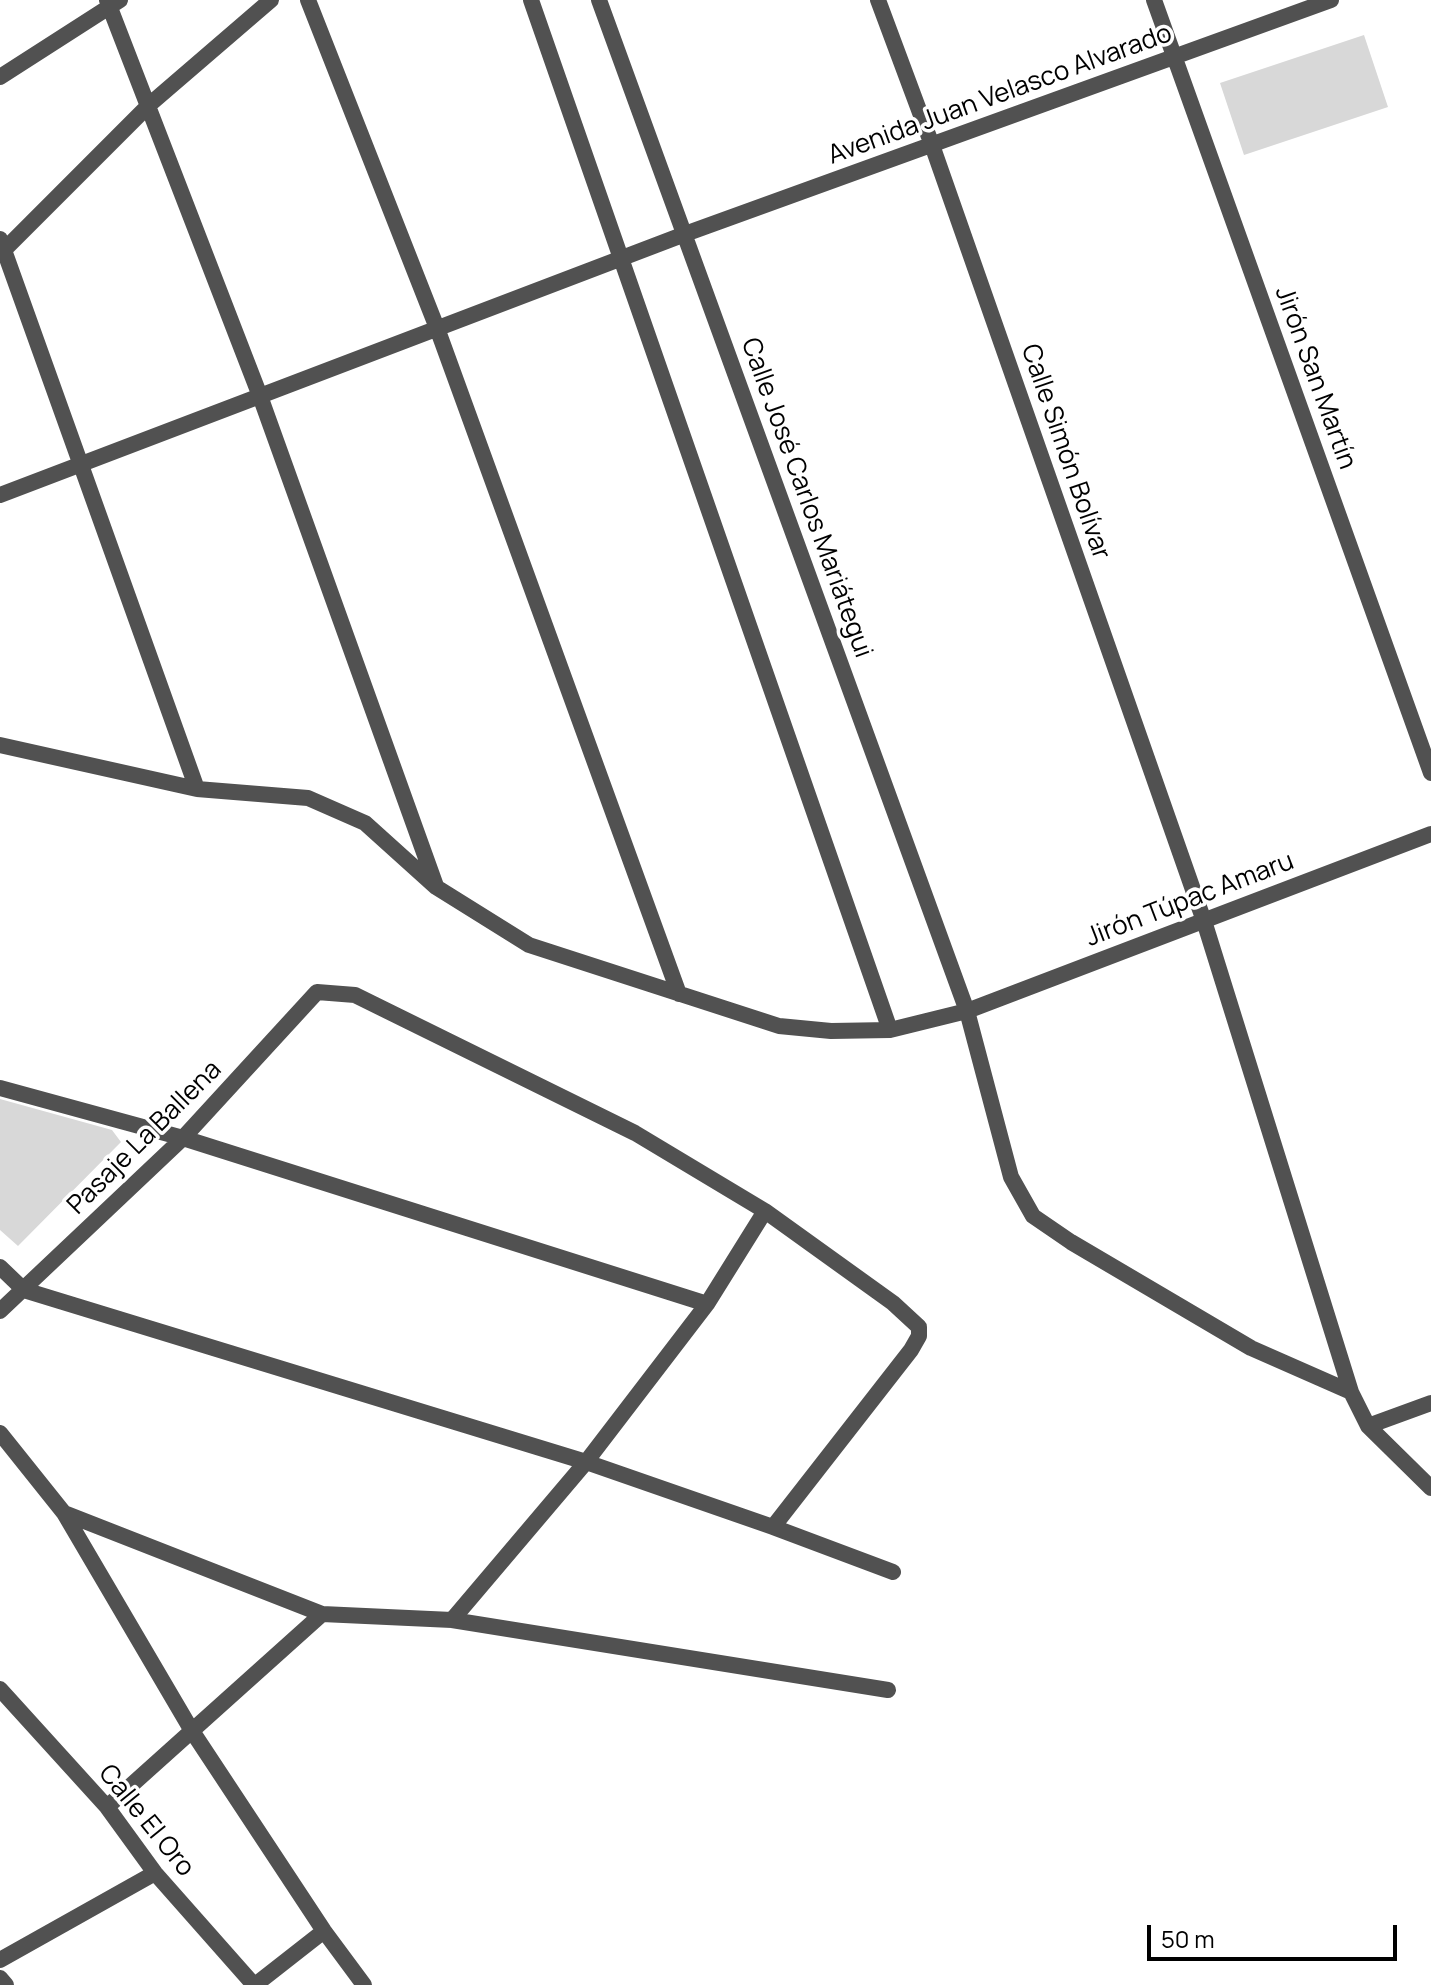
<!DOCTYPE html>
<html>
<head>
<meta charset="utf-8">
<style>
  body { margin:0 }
  #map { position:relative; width:1431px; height:1985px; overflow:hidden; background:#fff; font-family:Manrope,sans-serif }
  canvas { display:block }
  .scale { position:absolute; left:1147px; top:1925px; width:250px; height:36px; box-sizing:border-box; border:4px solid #000; border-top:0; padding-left:10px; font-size:24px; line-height:28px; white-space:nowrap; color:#000; -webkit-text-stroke:6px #fff; paint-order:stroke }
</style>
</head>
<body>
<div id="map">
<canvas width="1431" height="1985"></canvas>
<div class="scale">50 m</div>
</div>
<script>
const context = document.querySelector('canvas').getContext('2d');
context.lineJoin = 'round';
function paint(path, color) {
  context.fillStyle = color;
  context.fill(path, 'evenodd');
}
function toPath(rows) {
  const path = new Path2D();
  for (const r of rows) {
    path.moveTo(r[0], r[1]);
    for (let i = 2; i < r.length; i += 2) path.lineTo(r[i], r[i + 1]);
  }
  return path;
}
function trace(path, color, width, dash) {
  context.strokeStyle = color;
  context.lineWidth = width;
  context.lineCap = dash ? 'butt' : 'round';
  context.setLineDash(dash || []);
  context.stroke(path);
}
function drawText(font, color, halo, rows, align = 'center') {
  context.font = font + ' Manrope,sans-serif';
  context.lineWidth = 7;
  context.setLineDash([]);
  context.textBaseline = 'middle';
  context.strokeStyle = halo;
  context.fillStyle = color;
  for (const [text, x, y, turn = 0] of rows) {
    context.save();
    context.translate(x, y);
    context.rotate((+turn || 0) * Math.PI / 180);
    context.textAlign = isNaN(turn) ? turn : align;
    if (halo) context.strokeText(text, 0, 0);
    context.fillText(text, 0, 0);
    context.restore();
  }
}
paint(toPath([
  [1364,35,1388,107,1244,155,1220,83],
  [0,1099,112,1130,121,1142,18,1246,0,1230]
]), '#d8d8d8');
trace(toPath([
  [107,0,260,396,436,886],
  [308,0,437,328,679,994],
  [531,0,890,1030],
  [599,0,967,1011,1011,1177,1033,1216,1071,1242,1251,1348,1351,1392],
  [878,0,932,145,1204,921,1351,1392,1368,1426,1431,1488],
  [1154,0,1431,773],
  [0,77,120,0],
  [0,239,197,789],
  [0,254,149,105,271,0],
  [0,495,685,234,1331,0],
  [0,745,197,789,308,798,365,823,436,887,529,945,779,1026,831,1031,890,1030,967,1011,1431,834],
  [0,1088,183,1138,707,1304],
  [0,1267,24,1290,586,1462,773,1527,893,1572],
  [0,1311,183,1138,317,992,355,995,635,1133,765,1211,893,1303,919,1327,919,1336,911,1350,773,1527],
  [1368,1426,1431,1403],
  [0,1433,64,1513,322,1614,452,1620,888,1690],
  [64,1513,192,1731,324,1931,364,1985],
  [452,1620,586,1462,707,1304,765,1211],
  [0,1689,107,1807,155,1873,254,1985],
  [107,1807,322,1614],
  [0,1960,155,1873],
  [0,1978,6,1985],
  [255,1985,324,1931]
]), '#515151', 16);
drawText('26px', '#000', '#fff', [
  ["Avenida Juan Velasco Alvarado",1000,95,-20],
  ["Jirón San Martín",1315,378,70],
  ["Calle Simón Bolívar",1065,452,71],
  ["Calle José Carlos Mariátegui",806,498,70],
  ["Jirón Túpac Amaru",1190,900,-21],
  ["Pasaje La Ballena",145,1138,-45],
  ["Calle El Oro",146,1821,51]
]);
</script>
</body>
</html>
